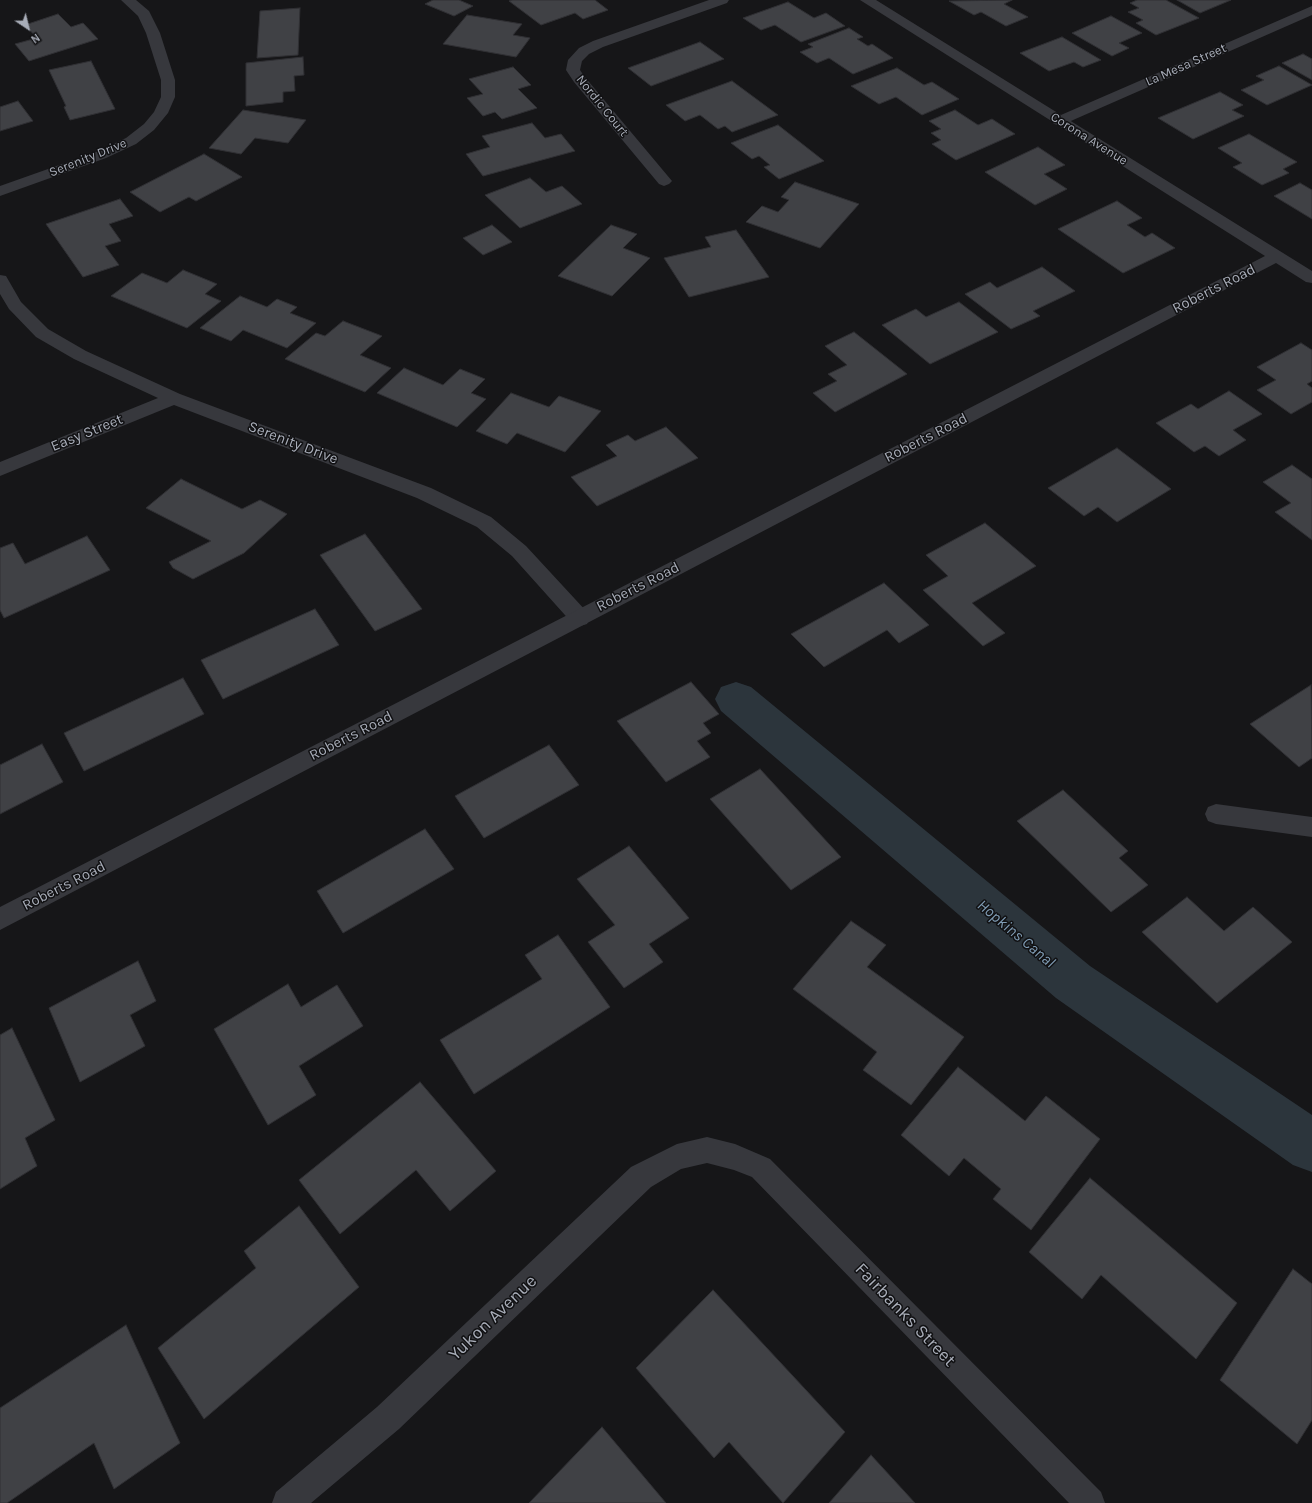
<!DOCTYPE html>
<html>
<head>
<meta charset="utf-8">
<style>
  body { margin:0 }
  #map { position:relative; width:1312px; height:1503px; overflow:hidden; background:#161618; font-family:Karla,sans-serif }
  canvas { display:block }
  .north { position:absolute; left:8px; top:8px; width:40px; height:40px; -webkit-text-stroke:3px #111113; paint-order:stroke; rotate:145deg; font-size:11px; font-weight:700; line-height:16px; text-align:center; color:#a8adb8 }
  .north::after { content:''; display:block; margin:auto; width:14px; height:18px; background:#a8adb8; clip-path:polygon(50% 0,100% 100%,50% 72%,0 100%) }
</style>
</head>
<body>
<div id="map">
<canvas width="1312" height="1503"></canvas>
<div class="north">N</div>
</div>
<script>
const context = document.querySelector('canvas').getContext('2d');
context.lineJoin = 'round';
function toPath(rows) {
  const path = new Path2D();
  for (const r of rows) {
    path.moveTo(r[0], r[1]);
    for (let i = 2; i < r.length; i += 2) path.lineTo(r[i], r[i + 1]);
  }
  return path;
}
function paint(path, color) {
  context.fillStyle = color;
  context.fill(path, 'evenodd');
}
function trace(path, color, width, dash) {
  context.strokeStyle = color;
  context.lineWidth = width;
  context.lineCap = dash ? 'butt' : 'round';
  context.setLineDash(dash || []);
  context.stroke(path);
}
function drawText(font, color, halo, rows, align = 'center') {
  context.font = font + ' Karla,sans-serif';
  context.lineWidth = 3;
  context.setLineDash([]);
  context.textBaseline = 'middle';
  context.strokeStyle = halo;
  context.fillStyle = color;
  for (const [text, x, y, turn = 0] of rows) {
    context.save();
    context.translate(x, y);
    context.rotate((+turn || 0) * Math.PI / 180);
    context.textAlign = isNaN(turn) ? turn : align;
    if (halo) context.strokeText(text, 0, 0);
    context.fillText(text, 0, 0);
    context.restore();
  }
}
paint(toPath([
  [736,682,751,687,1090,966,1312,1115,1312,1172,1293,1165,1056,998,721,711,715,699,721,687,736,682]
]), '#2c353c');
const building = toPath([
  [433,0,459,0,473,6,454,16,425,4,433,0],
  [512,0,595,0,608,10,583,19,575,13,541,25,509,1,512,0],
  [1012,0,1004,4,1028,17,1006,26,981,12,974,15,949,1,1012,0],
  [1137,0,1166,0,1199,18,1156,35,1136,23,1143,20,1128,12,1139,8,1130,3,1137,0],
  [1177,0,1231,0,1200,13,1177,0],
  [788,2,814,18,826,13,845,26,801,42,775,25,761,30,743,18,788,2],
  [300,8,298,55,257,58,260,11,300,8],
  [58,14,71,27,83,23,98,39,29,61,15,44,37,38,25,25,58,14],
  [467,15,522,24,513,35,530,38,516,57,443,44,467,15],
  [1111,16,1142,33,1119,43,1129,48,1112,56,1072,33,1111,16],
  [849,28,863,37,857,39,868,46,872,44,893,58,853,74,829,58,817,63,800,52,813,47,808,44,849,28],
  [1062,37,1101,60,1083,67,1074,62,1049,71,1020,53,1062,37],
  [700,42,724,59,651,86,628,68,700,42],
  [1303,54,1312,59,1312,80,1282,63,1303,54],
  [303,57,304,75,294,76,295,91,283,92,283,102,246,106,246,63,303,57],
  [91,61,115,109,70,120,64,107,66,106,49,70,91,61],
  [1279,66,1312,85,1267,105,1241,90,1264,80,1256,76,1279,66],
  [513,67,531,85,518,89,537,108,502,119,495,112,483,116,467,98,483,94,469,79,513,67],
  [897,68,924,85,932,82,959,99,922,115,896,97,879,104,851,86,897,68],
  [732,81,778,115,732,132,725,126,718,129,700,115,685,121,666,105,732,81],
  [1220,92,1243,105,1232,110,1244,116,1193,139,1158,118,1220,92],
  [18,101,33,121,0,131,0,107,18,101],
  [243,110,306,120,288,143,255,138,241,154,209,148,243,110],
  [955,110,978,125,992,119,1015,134,956,160,932,144,941,140,931,133,941,129,929,121,955,110],
  [532,123,545,138,561,134,575,151,483,176,466,154,490,147,482,136,532,123],
  [778,125,824,161,779,179,764,167,770,165,759,156,752,159,731,143,778,125],
  [1249,134,1297,162,1283,169,1289,173,1262,185,1233,167,1242,163,1218,148,1249,134],
  [1038,147,1065,165,1044,174,1067,189,1035,205,985,172,1038,147],
  [204,154,242,177,196,201,189,197,160,212,130,192,204,154],
  [530,178,546,192,562,186,582,204,520,228,485,195,530,178],
  [795,182,859,204,820,248,746,222,762,206,778,212,789,200,781,197,795,182],
  [1300,183,1312,190,1312,219,1274,196,1300,183],
  [120,199,133,216,109,224,121,241,105,246,119,265,83,277,46,224,120,199],
  [1117,201,1142,218,1127,225,1145,237,1152,233,1175,248,1123,273,1058,229,1117,201],
  [492,225,512,242,483,255,463,238,492,225],
  [611,225,637,234,623,248,650,258,612,296,558,276,611,225],
  [736,230,769,277,689,297,664,258,711,247,705,237,736,230],
  [1042,267,1075,291,1033,311,1040,316,1011,329,965,294,990,282,997,288,1042,267],
  [183,270,217,284,205,294,221,301,187,328,111,296,142,273,167,283,183,270],
  [240,296,267,307,277,299,297,307,290,313,316,323,287,348,243,330,231,341,200,328,240,296],
  [959,302,998,332,930,364,882,325,916,309,926,317,959,302],
  [343,321,382,336,360,355,391,368,365,392,285,359,316,333,325,336,343,321],
  [854,332,907,374,835,412,813,393,837,381,828,374,847,365,825,346,854,332],
  [1301,343,1312,350,1312,381,1307,384,1312,388,1312,402,1291,414,1257,390,1276,380,1257,367,1301,343],
  [404,368,443,385,460,369,485,379,471,393,486,399,457,427,377,393,404,368],
  [1229,391,1262,414,1233,430,1246,440,1219,456,1205,446,1194,452,1156,423,1191,404,1198,409,1229,391],
  [511,393,549,407,559,396,601,411,565,452,517,433,507,444,476,431,511,393],
  [666,427,698,458,597,506,571,477,617,456,606,445,628,435,635,441,666,427],
  [1117,448,1171,489,1117,522,1098,507,1084,516,1048,488,1117,448],
  [1292,465,1312,479,1312,540,1275,512,1291,503,1263,482,1292,465],
  [181,479,242,509,260,500,287,514,244,553,193,579,173,568,169,562,211,541,146,508,181,479],
  [985,523,1036,566,972,603,1005,633,983,646,923,590,948,576,926,555,985,523],
  [365,534,422,609,375,631,320,555,365,534],
  [87,536,110,570,4,618,0,610,0,548,13,543,25,564,87,536],
  [884,583,929,625,899,643,887,630,824,667,791,634,884,583],
  [315,609,339,645,223,699,201,660,315,609],
  [183,678,204,714,84,771,64,733,183,678],
  [691,682,719,714,703,723,711,733,697,741,710,757,666,782,617,721,691,682],
  [1311,685,1312,758,1299,767,1250,724,1311,685],
  [42,744,63,782,0,814,0,765,42,744],
  [549,745,579,785,484,838,455,796,549,745],
  [760,769,841,857,791,890,710,799,760,769],
  [1063,790,1128,851,1119,858,1148,885,1111,912,1017,821,1063,790],
  [425,829,454,869,343,933,317,891,425,829],
  [629,846,689,918,649,944,663,962,624,988,588,942,615,925,577,879,629,846],
  [1187,897,1224,931,1253,907,1292,942,1217,1003,1142,932,1187,897],
  [851,921,886,945,867,967,964,1037,911,1105,863,1070,877,1052,793,989,851,921],
  [558,935,610,1007,474,1094,440,1040,542,979,525,955,558,935],
  [138,961,156,1001,130,1015,145,1046,80,1082,49,1008,138,961],
  [288,984,301,1007,337,985,363,1026,299,1066,316,1095,268,1125,214,1029,288,984],
  [12,1028,55,1120,25,1138,37,1166,0,1189,0,1035,12,1028],
  [958,1067,1025,1121,1046,1096,1100,1139,1031,1230,993,1199,1001,1189,964,1158,949,1176,901,1135,958,1067],
  [420,1082,496,1171,450,1211,416,1170,340,1234,299,1180,420,1082],
  [1090,1178,1237,1303,1196,1359,1101,1275,1082,1299,1029,1252,1090,1178],
  [299,1206,359,1287,204,1419,158,1348,256,1268,244,1251,299,1206],
  [1293,1269,1312,1284,1312,1420,1297,1444,1220,1380,1293,1269],
  [713,1290,845,1432,783,1503,729,1442,714,1458,636,1368,713,1290],
  [126,1325,180,1443,114,1489,94,1443,7,1503,0,1503,0,1408,126,1325],
  [602,1427,666,1503,529,1503,602,1427],
  [871,1455,915,1503,829,1503,871,1455]
]);
paint(building, '#404145');
trace(building, '#303034', 1);
paint(toPath([
  [121,0,136,0,149,11,160,33,175,80,175,97,168,113,154,130,136,144,106,158,0,196,0,186,96,152,126,138,144,124,154,112,161,97,161,80,146,33,138,16,121,0],
  [709,0,729,0,727,3,603,47,589,54,582,61,580,70,584,76,672,181,669,184,664,186,659,184,574,82,566,70,568,60,579,48,593,41,709,0],
  [1312,6,1312,15,1064,124,1059,125,1054,124,1052,121,1054,118,1312,6],
  [0,275,6,276,21,302,48,329,86,351,180,394,431,488,491,517,526,546,587,612,590,618,587,624,580,626,573,624,512,556,477,527,417,498,174,405,0,476,0,462,158,398,74,359,36,337,9,309,0,294,0,275],
  [1216,804,1312,817,1312,837,1216,824,1208,821,1205,814,1208,807,1216,804],
  [707,1137,735,1144,770,1159,1101,1492,1105,1503,1069,1503,752,1177,734,1170,707,1163,681,1169,651,1187,399,1429,311,1503,272,1503,276,1492,377,1407,631,1167,677,1144,707,1137]
]), '#37383d');
paint(toPath([
  [860,0,876,0,1312,271,1312,283,1306,282,1276,263,0,930,0,907,1265,256,860,0]
]), '#37383d');
drawText('13px', '#a8adb8', '#111113', [
  ["La Mesa Street",1186,65,-24],
  ["Nordic Court",602,106,51],
  ["Corona Avenue",1089,139,32],
  ["Serenity Drive",88,158,-22]
]);
drawText('15px', '#a8adb8', '#111113', [
  ["Roberts Road",1214,289,-27],
  ["Easy Street",87,433,-22],
  ["Roberts Road",926,438,-27],
  ["Serenity Drive",293,443,21],
  ["Roberts Road",638,587,-27],
  ["Roberts Road",351,736,-27],
  ["Roberts Road",64,886,-27]
]);
drawText('italic 16px', '#7f9bb3', '#111113', [
  ["Hopkins Canal",1016,934,40]
]);
drawText('18px', '#a8adb8', '#111113', [
  ["Fairbanks Street",905,1315,46],
  ["Yukon Avenue",493,1318,-44]
]);
</script>
</body>
</html>
